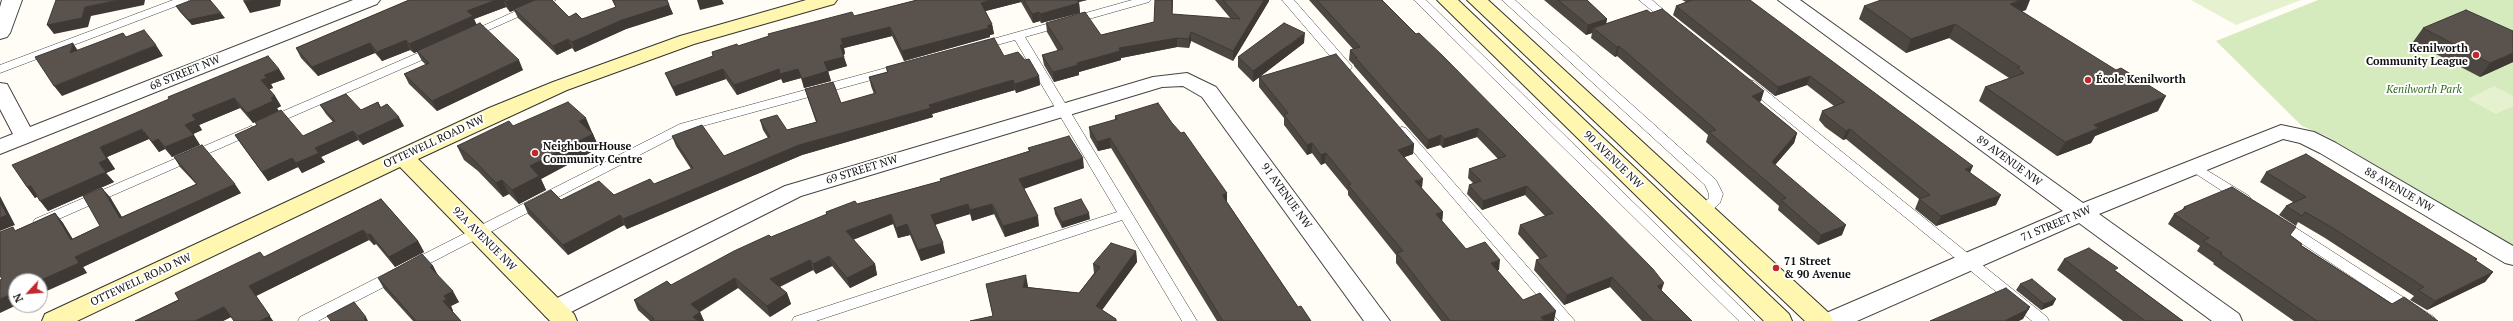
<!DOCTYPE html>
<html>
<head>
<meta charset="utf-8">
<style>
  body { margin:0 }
  #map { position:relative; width:2513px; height:321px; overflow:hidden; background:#fffdf5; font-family:"PT Serif",serif }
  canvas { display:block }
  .north { position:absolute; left:8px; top:273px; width:40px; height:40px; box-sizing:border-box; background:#fff; border:1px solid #a0a0a0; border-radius:50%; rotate:244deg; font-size:11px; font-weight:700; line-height:16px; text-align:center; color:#111 }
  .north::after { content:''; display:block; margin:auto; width:14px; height:18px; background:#c4262e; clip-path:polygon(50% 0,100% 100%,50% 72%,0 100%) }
</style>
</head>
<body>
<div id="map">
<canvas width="2513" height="321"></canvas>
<div class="north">N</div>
</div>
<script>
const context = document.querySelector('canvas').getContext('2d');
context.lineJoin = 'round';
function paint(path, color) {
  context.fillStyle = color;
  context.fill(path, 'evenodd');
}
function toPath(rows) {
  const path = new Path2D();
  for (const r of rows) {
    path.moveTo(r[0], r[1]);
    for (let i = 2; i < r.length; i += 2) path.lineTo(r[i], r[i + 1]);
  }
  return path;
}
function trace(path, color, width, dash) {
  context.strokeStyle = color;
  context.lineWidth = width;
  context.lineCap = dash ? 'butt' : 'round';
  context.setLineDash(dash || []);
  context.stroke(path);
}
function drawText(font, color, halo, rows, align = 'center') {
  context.font = font + ' "PT Serif",serif';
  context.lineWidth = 4;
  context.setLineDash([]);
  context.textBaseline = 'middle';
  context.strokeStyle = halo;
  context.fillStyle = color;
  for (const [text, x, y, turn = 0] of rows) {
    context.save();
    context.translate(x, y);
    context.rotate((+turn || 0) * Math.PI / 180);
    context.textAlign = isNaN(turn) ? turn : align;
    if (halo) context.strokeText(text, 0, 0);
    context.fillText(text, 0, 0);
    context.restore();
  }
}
paint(toPath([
  [2318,0,2513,0,2513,247,2328,137,2302,126,2216,41]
]), '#d5ebbd');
paint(toPath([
  [2191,0,2301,0,2236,25],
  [2494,86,2513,96,2513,106,2496,114,2468,99]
]), '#e6f2cf');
const lane = toPath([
  [173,0,189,0,187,2,0,73,0,65,173,0],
  [540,0,556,0,473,37,465,37,463,35,540,0],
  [1132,0,1151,0,1149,2,1025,37,1197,321,1182,321,1122,220,816,321,792,321,794,317,1117,212,1015,40,979,50,973,46,975,44,1132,0],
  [1282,0,1294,0,1350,64,1352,67,1350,70,1342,70,1282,0],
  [1414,0,1426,0,1755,321,1739,321,1414,0],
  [1502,0,1515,0,1716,180,1723,194,1720,203,1708,214,1698,214,1696,211,1698,208,1709,198,1709,194,1705,185,1502,0],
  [1639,0,1652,0,1678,22,1672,25,1668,24,1639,0],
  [434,46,440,50,438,53,273,125,269,126,263,122,265,119,434,46],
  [904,63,908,64,910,67,908,70,688,130,318,321,298,321,300,317,680,124,904,63],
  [1750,80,1754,81,2047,317,2049,321,2032,321,1746,87,1744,84,1750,80],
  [251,126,257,130,255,133,45,225,40,227,33,222,35,219,251,126],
  [1402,127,1406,128,1575,321,1559,321,1398,134,1396,131,1398,128,1402,127],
  [2195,163,2249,196,2251,199,2249,202,2239,202,2190,170,2188,167,2195,163],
  [2279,217,2434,317,2436,321,2418,321,2274,225,2272,222,2274,219,2279,217]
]);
const street = toPath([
  [2,0,22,0,10,33,7,37,0,39,0,7,2,0],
  [353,0,380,0,377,4,0,154,0,139,13,134,0,109,0,83,7,84,30,127,353,0],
  [1778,0,1800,0,2083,203,2281,125,2314,132,2336,143,2513,246,2513,265,2505,263,2320,153,2300,143,2283,139,2099,214,2239,314,2242,321,2212,321,2079,223,1857,321,1821,321,1824,314,2063,211,1778,0],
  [1187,73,1216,87,1390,321,1364,321,1202,97,1183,86,1162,87,801,196,563,316,554,319,545,316,542,310,545,304,785,186,1153,77,1187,73]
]);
const secondary = toPath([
  [806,0,837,0,834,4,694,44,567,90,418,159,574,314,577,321,550,321,400,167,77,321,42,321,45,314,489,108,553,82,680,36,806,0],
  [1437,0,1458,0,1789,314,1792,321,1764,321,1437,0],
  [1467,0,1488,0,1830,314,1833,321,1805,321,1467,0]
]);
trace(lane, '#444', 1);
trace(street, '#444', 2);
trace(secondary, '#333', 2);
paint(lane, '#fff');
paint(street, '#fff');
paint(secondary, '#fff6b0');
paint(toPath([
  [409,0,552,0,569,17,582,19,616,8,612,0,667,0,673,14,626,29,575,52,572,48,557,55,518,18,514,10,510,12,506,7,474,19,477,25,523,70,437,111,409,84,404,74,426,65,422,61,417,52,414,53,410,50,382,61,375,53,318,76,301,58,296,48],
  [917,0,1087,0,1079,2,1080,13,1041,23,1040,21,1033,23,1021,2,985,11,992,24,994,34,990,35,990,37,904,61,892,36,844,48,845,54,843,55,847,66,828,71,831,81,804,88,801,78,783,83,781,79,737,95,726,79,676,96,669,82,665,73,713,56,738,46],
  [1173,0,1172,14,1231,19,1215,0,1269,0,1269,1,1233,61,1191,41,1189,48,1177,47,1121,58,1121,60,1079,72,1079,75,1054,82,1044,65,1042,55,1058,51,1047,32,1046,23,1101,35,1154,22],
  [1309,0,1382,0,1662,291,1692,321,1642,321,1610,287,1564,305,1534,270,1536,260,1540,259,1518,234,1520,225,1545,216,1525,195,1482,210,1467,194,1469,185,1473,183,1468,178,1469,169,1498,159,1477,137,1443,148,1440,145,1427,149,1354,66,1354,65,1349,60,1350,50,1353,49],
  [1544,0,1587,0,1607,19,1606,23,1761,101,1759,102,1797,133,1794,143,1775,165,1842,235,1818,245,1778,210,1779,206,1706,142,1708,135,1617,56,1615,57,1591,38,1592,33,1586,35],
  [1682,0,1750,0,1970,172,1996,205,1936,226,1915,209,1919,199,1846,139,1843,140,1825,127,1819,120,1822,111,1834,106,1807,85,1775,96,1673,15,1676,6,1686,2],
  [176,6,225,18,192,25,180,12],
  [1864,6,2026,10,2022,11,2158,111,2095,136,2091,143,2057,156,1979,101,1985,87,2009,78,1949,38,1906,53,1859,19],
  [2423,28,2513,62,2480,77,2413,42],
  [1304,43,1253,82,1238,67,1238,57],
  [1004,56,1039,76,1040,85,1016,93,1015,90,976,101,932,114,933,117,802,155,627,229,624,225,568,255,528,214,524,204,614,195,654,184,691,169,676,146,672,136,724,156,768,138,763,130,760,120,787,130,816,122,808,99,805,89,841,103,874,94,871,86,869,77,887,72,886,67],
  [279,69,285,79,271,84,273,88,269,89,275,96,281,106,253,123,240,108,199,125,202,130,193,134,200,145,172,157,165,149,159,152,149,139,107,157,115,169,106,173,114,182,48,211,37,196,35,198,27,187],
  [1259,77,1414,144,1413,154,1404,157,1422,188,1443,212,1442,221,1466,249,1499,270,1497,270,1523,300,1554,321,1441,321,1396,263,1396,255,1348,195,1348,191,1325,163,1321,165,1312,153,1307,155,1284,125,1284,118,1259,87],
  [378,102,381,107,404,126,363,145,358,140,321,157,325,162,302,173,298,167,268,181,241,144,235,135,257,126,255,122,303,136,333,122,326,114,320,105,361,110],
  [1115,116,1227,202,1298,307,1311,321,1217,321,1111,148,1098,151,1090,137,1089,127,1115,120],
  [513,126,592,132,599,148,541,179,546,190,519,204,509,194,503,197,478,171,464,160,457,146],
  [1028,148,1084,168,1024,188,1039,226,1005,237,994,214,972,221,970,214,935,225,945,253,921,261,910,235,898,238,893,224,853,240,875,264,877,275,850,288,832,266,816,274,813,270,780,287,787,293,791,304,770,317,738,288,700,312,704,321,650,321,638,310,634,300,671,285,771,237,826,215,826,212,857,204,941,181,940,179,1029,151],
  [174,157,241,193,83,267,87,273,2,279,16,230,55,213,63,223,72,239,100,226,110,197,122,217,196,184,180,167],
  [2266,172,2477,259,2475,261,2493,272,2485,282,2427,310,2410,300,2414,296,2325,238,2298,222,2296,226,2279,215,2286,206,2293,202,2260,182],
  [381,199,418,241,424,252,395,267,376,244,374,245,369,240,256,296,273,321,234,321,231,317,223,321,135,321],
  [2184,207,2290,235,2301,245,2392,304,2438,321,2294,321,2213,264,2214,263,2197,251,2200,246,2168,224,2174,214,2182,210],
  [1054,208,1090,219,1062,228,1055,214],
  [1136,251,1137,262,1102,310,1116,319,1117,321,970,321,993,316,986,284,1028,286,1027,287,1079,293,1094,273,1093,264],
  [2064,259,2116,271,2183,321,2123,321,2057,270],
  [433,266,438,276,459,302,451,306,453,311,452,311,461,321,413,321,384,289,378,278],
  [2020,284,2053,305,2041,310,2016,290]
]), '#4d4742');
paint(toPath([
  [118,0,145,0,144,5,91,16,88,27,54,34,47,25,85,7],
  [255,0,281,0,280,6,250,13,244,2],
  [496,0,503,0,506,7,474,19,477,26,414,53,409,44,467,11],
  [512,0,541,0,510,12,506,2],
  [697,0,722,0,724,4,700,10],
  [991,0,1020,0,1021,2,982,12,981,3],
  [1074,0,1087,0,1074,3],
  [1172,0,1173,0,1172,23],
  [1264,0,1269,0,1269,1,1233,61,1233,51],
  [2020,0,2030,0,2026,10,2004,17,2010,4],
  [1079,3,1080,13,1041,23,1040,14],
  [669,5,673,14,626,29,575,52,572,42,622,20],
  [1039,12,1040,21,1033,23,1032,14],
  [221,13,225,18,192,25,188,20],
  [1607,19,1605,29,1593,28,1592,33,1586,35,1588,25],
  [992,24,994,34,990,35,990,37,904,61,902,51],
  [1955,24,1949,38,1906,53,1911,39],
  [890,27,892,36,844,48,845,54,842,55,840,45,841,39],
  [1191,32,1191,41,1189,48,1189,39],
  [1305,33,1304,43,1253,82,1253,71],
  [1177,38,1177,47,1121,58,1121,60,1079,72,1079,75,1054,82,1053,72,1077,63,1119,48],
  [568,39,572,48,557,55,553,46],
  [406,40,410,50,382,61,377,52],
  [73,43,80,54,70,53],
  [370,43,375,53,318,76,312,67],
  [156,45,163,56,62,96,54,86],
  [1619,46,1617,56,1615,57,1617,47],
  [2513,53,2513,62,2480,77,2490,63],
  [844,57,847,66,827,72,824,62],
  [519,60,523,70,437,111,432,101],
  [279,69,285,79,271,84,273,88,267,90,261,80,264,75],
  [723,69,726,79,676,96,673,87],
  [779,69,781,79,737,95,734,85],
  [798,69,801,78,783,83,780,74],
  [828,71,831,81,804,88,802,79],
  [1039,76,1040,85,1016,93,1015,84],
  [1810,76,1807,85,1775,96,1778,87],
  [1013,80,1015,90,932,114,933,117,802,155,627,229,623,219,799,145,929,105],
  [1764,91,1761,101,1749,106,1752,96],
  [275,96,281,106,277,108,279,111,253,123,247,113,271,98],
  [2166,96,2158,111,2095,136,2091,143,2057,156,2065,142,2094,125],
  [234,98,240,108,199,125,202,130,191,135,185,125,192,115],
  [399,117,404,126,363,145,358,136],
  [586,118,592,132,585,135,579,121],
  [1478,128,1477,137,1443,148,1444,139],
  [142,129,149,139,107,157,115,169,106,173,114,182,48,211,40,201,99,163,100,147],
  [1850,129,1846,139,1843,140,1846,131],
  [353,131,358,140,321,157,325,162,302,173,296,163,315,148],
  [1797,133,1794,143,1769,172,1772,162],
  [593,134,599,148,541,179,546,190,519,204,512,190,530,166],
  [194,135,200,145,172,157,165,147],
  [1441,135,1440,145,1427,149,1428,140],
  [1110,138,1111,148,1098,151,1097,142],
  [158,139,165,149,159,152,152,142],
  [1312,143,1312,153,1307,155,1307,145],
  [1414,144,1413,154,1397,160,1398,150],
  [1326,153,1325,163,1321,165,1321,155],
  [292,158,298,167,268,181,262,172],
  [1083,158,1084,168,1021,190,1019,179],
  [1973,166,1969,175,1965,169],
  [1423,179,1422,188,1415,181],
  [502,180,509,194,503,197,496,183],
  [235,184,241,193,83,267,87,273,40,294,40,281,75,257],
  [31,186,39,196,35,198,27,187],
  [1527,186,1525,195,1482,210,1483,201],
  [102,188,110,197,128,228,120,218],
  [1227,193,1227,203,1222,195],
  [2001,195,1996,205,1936,226,1941,216],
  [0,196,15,225,0,231],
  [968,204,970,214,933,225,931,215],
  [992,204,994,214,972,221,970,210],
  [1443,212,1442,222,1436,214],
  [55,213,63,223,79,249,71,240],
  [1089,213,1090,219,1062,228,1062,222],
  [891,214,893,224,849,241,846,231],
  [620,215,624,225,568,255,563,245],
  [1038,216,1039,226,1005,237,1003,226],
  [907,224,910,235,898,238,896,228],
  [1846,225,1842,235,1818,245,1821,235],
  [363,230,369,240,256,296,273,321,260,321,249,286],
  [370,234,376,244,374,245,368,235],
  [418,241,424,252,395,267,389,257],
  [943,243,945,253,921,261,918,250],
  [1136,251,1137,262,1097,317,1096,306],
  [829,256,832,266,816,274,813,264],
  [810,260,813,270,774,289,770,279],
  [1500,260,1499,270,1489,273,1491,263],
  [875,264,877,275,850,288,847,278],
  [433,266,439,277,430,267],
  [2493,272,2485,282,2427,310,2435,301],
  [1026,275,1028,286,1025,298,1023,287],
  [1612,277,1610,287,1564,305,1567,295],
  [735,278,738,288,695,314,691,304],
  [1664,283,1661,292,1657,286],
  [453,291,459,302,451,306,453,311,450,312,443,301,444,296],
  [16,292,16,305,17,305,0,313,0,299],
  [787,293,791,304,770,317,767,306],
  [2056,299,2053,305,2041,310,2044,304],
  [224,307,231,317,223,321,195,321],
  [2030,307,2023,319,2019,321,2004,321],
  [1556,311,1554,321,1540,321,1541,317],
  [700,312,704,321,695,321,693,317],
  [366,317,368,321,365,321,364,318]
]), '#3f3936');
const building = toPath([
  [56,0,118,0,85,7,82,18,47,25,56,0],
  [192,0,210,0,221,13,188,20,176,6,192,0],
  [244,0,255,0,244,2,244,0],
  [409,0,496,0,467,11,473,16,409,44,406,40,377,52,370,43,312,67,296,48,409,0],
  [504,0,512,0,506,2,504,0],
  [535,0,552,0,569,17,576,13,582,19,616,7,613,0,667,0,669,5,622,20,572,42,568,39,553,46,514,9,535,0],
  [917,0,991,0,981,3,992,24,987,26,989,28,902,51,890,27,841,39,843,45,840,45,844,57,824,62,828,71,802,79,798,69,780,74,779,69,734,85,723,69,673,87,665,73,713,56,712,52,737,44,738,46,769,36,768,34,852,12,854,16,917,0],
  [1024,0,1077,0,1079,3,1040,14,1039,12,1032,14,1024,0],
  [1155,0,1172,0,1172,14,1240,19,1223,0,1264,0,1233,51,1191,32,1189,39,1177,38,1119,48,1120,51,1077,63,1078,65,1053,72,1042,55,1063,49,1046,23,1085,12,1101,35,1154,22,1155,0],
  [1317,0,1382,0,1416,34,1419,33,1443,56,1653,269,1664,283,1657,286,1692,321,1654,321,1612,277,1567,295,1536,260,1547,256,1520,225,1553,213,1527,186,1483,201,1469,185,1481,181,1469,169,1506,156,1478,128,1444,139,1441,135,1428,140,1355,57,1357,58,1350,50,1360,47,1317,0],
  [1558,0,1587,0,1607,19,1588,25,1558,0],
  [1692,0,1750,0,1973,166,1965,169,2001,195,1941,216,1919,199,1930,195,1850,129,1846,131,1828,117,1822,111,1845,102,1810,76,1778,87,1676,6,1692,0],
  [1881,0,2020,0,2010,4,2116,70,2121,68,2166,96,2094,125,2099,128,2065,142,1985,87,2024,73,2017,68,2020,67,1955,24,1911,39,1864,6,1881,0],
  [1662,9,1764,91,1752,96,1797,133,1772,162,1846,225,1821,235,1781,200,1786,198,1709,132,1716,130,1619,46,1617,47,1593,28,1647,10,1651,13,1662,9],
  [2466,10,2513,31,2513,53,2490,63,2423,28,2466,10],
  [480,23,519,60,432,101,404,74,429,63,417,51,480,23],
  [1284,23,1305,33,1253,71,1238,57,1284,23],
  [144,30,156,45,54,86,35,57,73,43,70,53,123,33,126,37,144,30],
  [994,38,1004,56,1018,52,1025,60,1029,59,1039,76,1015,84,1013,80,975,91,929,105,931,108,799,145,623,219,620,215,563,245,524,204,551,190,561,200,599,181,614,195,650,179,654,184,693,168,672,136,702,125,724,156,770,137,760,120,777,115,787,130,817,122,805,89,833,82,841,103,876,93,869,77,888,72,886,67,994,38],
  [1336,54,1414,144,1398,150,1423,179,1415,181,1443,212,1436,214,1466,249,1485,242,1500,260,1491,263,1523,300,1540,293,1556,311,1541,317,1544,321,1450,321,1397,253,1403,251,1348,185,1351,184,1326,153,1321,155,1312,143,1307,145,1284,115,1288,113,1259,77,1336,54],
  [268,56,279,69,264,75,267,78,261,80,275,96,271,98,273,101,247,113,234,98,192,115,196,120,185,125,194,135,165,147,158,139,152,142,142,129,100,147,107,159,99,163,106,172,40,201,31,186,27,187,12,165,169,99,168,97,268,56],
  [346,94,361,110,378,102,380,108,387,104,399,117,358,136,353,131,315,148,319,153,296,163,292,158,262,172,235,135,257,125,255,122,281,110,303,136,335,121,320,105,346,94],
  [568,102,586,118,579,121,593,134,530,166,539,176,512,190,502,180,496,183,471,157,457,146,509,121,513,126,568,102],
  [1158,103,1172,123,1181,133,1184,132,1227,193,1222,195,1298,307,1301,306,1311,321,1223,321,1110,138,1097,142,1089,127,1117,119,1115,116,1158,103],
  [1069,136,1083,158,1019,179,1038,216,1003,226,992,204,970,210,968,204,931,215,943,243,918,250,907,224,896,228,891,214,846,231,875,264,847,278,829,256,813,264,810,260,770,279,787,293,767,306,735,278,691,304,700,312,693,317,698,321,651,321,654,319,634,300,667,281,671,285,734,251,769,235,771,237,827,214,826,212,855,201,857,204,941,181,940,179,1030,151,1028,148,1069,136],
  [202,145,235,184,75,257,79,263,39,281,16,281,16,292,0,299,0,280,2,279,0,276,0,232,13,227,15,231,55,213,71,240,100,226,83,196,102,188,120,218,197,184,174,157,202,145],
  [2306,154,2477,259,2475,260,2493,272,2435,301,2418,290,2424,287,2333,228,2305,212,2302,216,2286,206,2306,197,2266,172,2306,154],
  [2232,187,2296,227,2290,235,2302,244,2300,245,2392,304,2404,297,2438,321,2317,321,2220,254,2222,253,2203,241,2209,238,2174,214,2186,208,2184,207,2232,187],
  [381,199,418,241,389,257,370,234,368,235,363,230,249,286,270,316,260,321,234,321,224,307,195,321,135,321,179,300,175,293,260,252,264,257,381,199],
  [1081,199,1089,213,1062,222,1054,208,1081,199],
  [0,202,7,215,0,218,0,202],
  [1111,243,1136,251,1096,306,1116,319,1115,321,970,321,993,316,986,284,1026,275,1023,287,1079,293,1100,267,1093,264,1111,243],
  [2089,248,2118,268,2114,270,2183,321,2145,321,2064,259,2089,248],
  [422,254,433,266,430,267,453,291,444,296,447,300,443,301,461,321,416,321,378,278,422,254],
  [2032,279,2056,299,2044,304,2020,284,2032,279],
  [2006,288,2030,307,2027,308,2029,309,2004,321,1930,321,2006,288],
  [354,302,366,317,364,318,366,321,331,321,327,316,354,302]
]);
paint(building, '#5a524d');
trace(building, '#3f3936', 1);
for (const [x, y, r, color] of [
  [2476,55,4,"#c4262e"],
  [2088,80,4,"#c4262e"],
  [535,153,4,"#c4262e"],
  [1776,268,4,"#c4262e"]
]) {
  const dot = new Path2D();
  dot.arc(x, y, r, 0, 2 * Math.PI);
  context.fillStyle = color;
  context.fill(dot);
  trace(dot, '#fff', 1.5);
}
drawText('bold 11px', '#111', '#fff', [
  ["Kenilworth",2468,49,"right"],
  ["Community League",2468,62,"right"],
  ["École Kenilworth",2096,80],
  ["NeighbourHouse",543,147],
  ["Community Centre",543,160],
  ["71 Street",1784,262],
  ["& 90 Avenue",1784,275]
], 'left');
drawText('11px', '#111', '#fff', [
  ["68 STREET NW",185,73,-22],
  ["OTTEWELL ROAD NW",434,142,-25],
  ["90 AVENUE NW",1613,160,44],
  ["89 AVENUE NW",2009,161,36],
  ["69 STREET NW",862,170,-17],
  ["88 AVENUE NW",2399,190,30],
  ["91 AVENUE NW",1286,196,54],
  ["71 STREET NW",2056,224,-23],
  ["92A AVENUE NW",484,239,45],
  ["OTTEWELL ROAD NW",141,280,-25]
]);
drawText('italic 11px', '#2f6b1f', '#fff', [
  ["Kenilworth Park",2424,90]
]);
</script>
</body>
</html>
